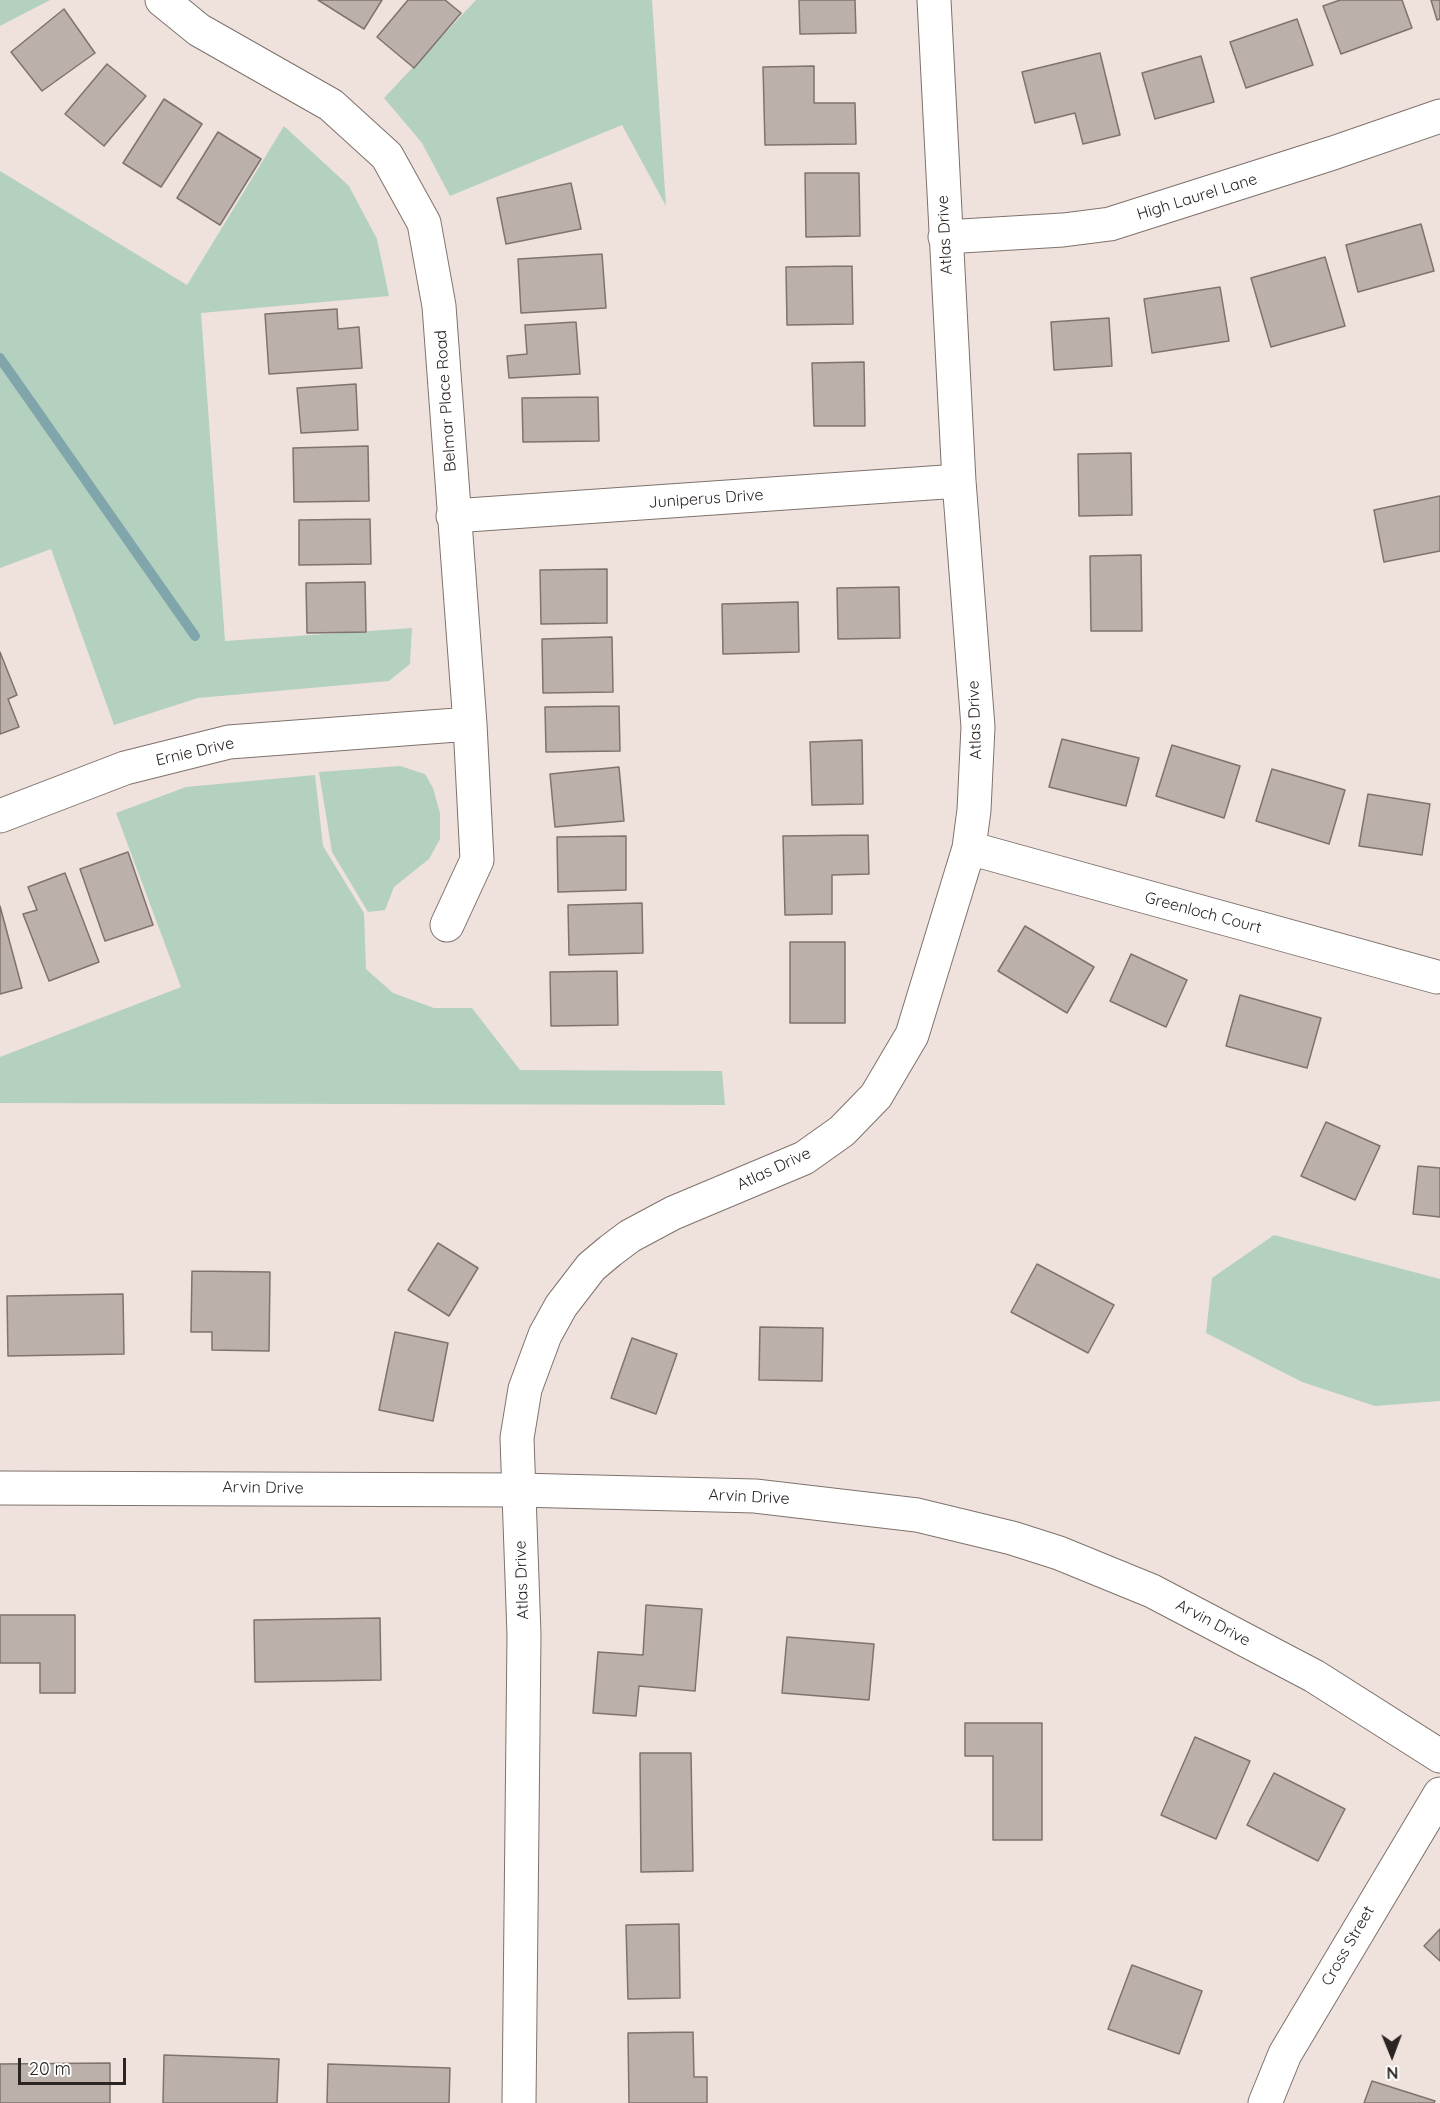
<!DOCTYPE html>
<html>
<head>
<meta charset="utf-8">
<style>
  body { margin:0 }
  #map { position:relative; width:1440px; height:2103px; overflow:hidden; background:#efe2dc; font-family:Quicksand,sans-serif }
  canvas { display:block }
  .north { position:absolute; left:1362px; top:2025px; width:60px; height:60px; -webkit-text-stroke:4px #fff; paint-order:stroke; rotate:179deg; font-size:16px; font-weight:700; line-height:24px; text-align:center; color:#2a2522 }
  .north::after { content:''; display:block; margin:auto; width:21px; height:27px; background:#2a2522; clip-path:polygon(50% 0,100% 100%,50% 72%,0 100%) }
  .scale { position:absolute; left:18px; top:2058px; width:108px; height:27px; box-sizing:border-box; border:3px solid #2a2522; border-top:0; padding-left:8px; font-size:18px; line-height:21px; white-space:nowrap; color:#2a2522; -webkit-text-stroke:4px #fff; paint-order:stroke }
</style>
</head>
<body>
<div id="map">
<canvas width="1440" height="2103"></canvas>
<div class="north">N</div>
<div class="scale">20 m</div>
</div>
<script>
const context = document.querySelector('canvas').getContext('2d');
context.lineJoin = 'round';
function paint(path, color) {
  context.fillStyle = color;
  context.fill(path, 'evenodd');
}
function toPath(rows) {
  const path = new Path2D();
  for (const r of rows) {
    path.moveTo(r[0], r[1]);
    for (let i = 2; i < r.length; i += 2) path.lineTo(r[i], r[i + 1]);
  }
  return path;
}
function trace(path, color, width, dash) {
  context.strokeStyle = color;
  context.lineWidth = width;
  context.lineCap = dash ? 'butt' : 'round';
  context.setLineDash(dash || []);
  context.stroke(path);
}
function drawText(font, color, halo, rows, align = 'center') {
  context.font = font + ' Quicksand,sans-serif';
  context.lineWidth = 4.5;
  context.setLineDash([]);
  context.textBaseline = 'middle';
  context.strokeStyle = halo;
  context.fillStyle = color;
  for (const [text, x, y, turn = 0] of rows) {
    context.save();
    context.translate(x, y);
    context.rotate((+turn || 0) * Math.PI / 180);
    context.textAlign = isNaN(turn) ? turn : align;
    if (halo) context.strokeText(text, 0, 0);
    context.fillText(text, 0, 0);
    context.restore();
  }
}
paint(toPath([
  [0,0,50,0,0,26],
  [476,0,652,0,666,206,622,125,450,196,422,143,384,98],
  [284,126,349,186,377,239,389,296,201,313,225,641,412,628,410,664,389,681,198,698,114,725,51,549,0,568,0,171,187,285],
  [400,766,425,774,433,788,440,813,440,839,429,859,394,887,385,910,368,912,332,852,319,772],
  [315,775,323,846,364,913,366,969,393,993,434,1008,472,1008,520,1070,722,1071,725,1105,0,1103,0,1057,181,987,116,813,186,787],
  [1274,1235,1440,1279,1440,1401,1375,1406,1302,1382,1206,1333,1212,1278]
]), '#b4d1c0');
trace(toPath([
  [0,358,195,636]
]), '#80a6ac', 10);
const building = toPath([
  [318,0,382,0,364,29,318,0],
  [408,0,445,0,461,13,414,68,377,37,408,0],
  [799,0,855,0,856,33,800,34,799,0],
  [1340,0,1402,0,1412,28,1341,54,1323,6,1340,0],
  [1431,0,1440,0,1440,19,1437,20,1431,0],
  [64,9,95,53,42,91,11,52,64,9],
  [1297,19,1313,65,1246,88,1230,42,1297,19],
  [1100,53,1120,135,1083,144,1075,113,1035,123,1022,72,1100,53],
  [1201,56,1214,102,1155,119,1142,73,1201,56],
  [107,64,146,96,104,146,65,114,107,64],
  [814,66,814,103,855,103,856,144,765,145,763,67,814,66],
  [164,99,202,124,161,187,123,163,164,99],
  [218,132,261,159,220,225,177,198,218,132],
  [805,173,859,173,860,236,806,237,805,173],
  [571,183,581,229,506,244,497,198,571,183],
  [1421,224,1434,271,1358,292,1346,245,1421,224],
  [602,254,606,308,521,313,518,259,602,254],
  [1325,257,1345,326,1271,347,1251,278,1325,257],
  [852,266,853,324,787,325,786,267,852,266],
  [1220,287,1229,341,1152,353,1144,299,1220,287],
  [337,309,338,329,359,327,362,368,269,374,265,314,337,309],
  [1109,318,1112,366,1054,370,1051,322,1109,318],
  [576,322,580,374,509,378,507,356,527,354,525,325,576,322],
  [864,362,865,426,814,426,812,363,864,362],
  [356,384,358,430,301,433,297,388,356,384],
  [598,397,599,441,523,442,522,398,598,397],
  [368,446,369,501,294,502,293,448,368,446],
  [1131,453,1132,515,1079,516,1078,454,1131,453],
  [1440,496,1440,551,1384,562,1374,510,1440,496],
  [370,519,371,564,299,565,299,520,370,519],
  [1141,555,1142,631,1091,631,1090,556,1141,555],
  [607,569,607,623,541,624,540,570,607,569],
  [365,582,366,632,307,633,306,583,365,582],
  [899,587,900,638,838,639,837,588,899,587],
  [798,602,799,652,723,654,722,604,798,602],
  [612,637,613,692,543,693,542,639,612,637],
  [0,652,17,695,8,699,19,727,0,734,0,652],
  [619,706,620,751,546,752,545,707,619,706],
  [1062,739,1139,758,1126,806,1049,787,1062,739],
  [862,740,863,804,812,805,810,742,862,740],
  [1172,745,1240,766,1224,818,1156,796,1172,745],
  [619,767,624,821,555,827,550,774,619,767],
  [1272,769,1345,790,1329,844,1256,821,1272,769],
  [1368,794,1430,804,1422,855,1359,846,1368,794],
  [868,835,869,874,832,875,832,914,785,915,783,836,868,835],
  [626,836,626,890,558,892,557,837,626,836],
  [128,852,153,925,105,941,80,869,128,852],
  [65,873,99,962,49,981,23,914,37,910,28,887,65,873],
  [642,903,643,953,569,955,568,905,642,903],
  [0,906,22,988,0,994,0,906],
  [1025,926,1094,967,1067,1013,998,971,1025,926],
  [790,942,845,942,845,1023,790,1023,790,942],
  [1131,954,1187,980,1166,1027,1110,1001,1131,954],
  [617,971,618,1025,551,1026,550,972,617,971],
  [1240,995,1321,1018,1307,1068,1226,1046,1240,995],
  [1326,1122,1380,1146,1355,1200,1301,1176,1326,1122],
  [1418,1166,1440,1168,1440,1217,1413,1214,1418,1166],
  [438,1243,478,1268,449,1316,408,1290,438,1243],
  [1037,1264,1114,1305,1088,1353,1011,1312,1037,1264],
  [192,1271,270,1272,269,1351,212,1350,212,1332,191,1332,192,1271],
  [123,1294,124,1354,8,1356,7,1296,123,1294],
  [760,1327,823,1328,822,1381,759,1380,760,1327],
  [395,1332,448,1343,433,1421,379,1410,395,1332],
  [632,1338,677,1354,656,1414,611,1398,632,1338],
  [646,1605,702,1609,695,1691,639,1686,636,1716,593,1713,598,1652,643,1655,646,1605],
  [0,1615,75,1615,75,1693,40,1693,40,1663,0,1663,0,1615],
  [380,1618,381,1680,255,1682,254,1620,380,1618],
  [787,1637,874,1644,869,1700,782,1693,787,1637],
  [965,1723,1042,1723,1042,1840,993,1840,993,1756,965,1756,965,1723],
  [1195,1737,1250,1761,1216,1839,1161,1815,1195,1737],
  [640,1753,691,1753,693,1871,641,1872,640,1753],
  [1274,1773,1345,1809,1318,1861,1247,1825,1274,1773],
  [679,1924,680,1998,628,1999,626,1925,679,1924],
  [1440,1929,1440,1961,1424,1946,1440,1929],
  [1132,1965,1202,1991,1179,2054,1108,2029,1132,1965],
  [693,2032,694,2077,707,2077,707,2103,629,2103,628,2033,693,2032],
  [164,2055,279,2059,277,2103,163,2103,164,2055],
  [110,2063,110,2103,0,2103,0,2064,110,2063],
  [328,2064,450,2068,449,2103,327,2103,328,2064],
  [1372,2081,1435,2101,1434,2103,1364,2103,1372,2081]
]);
paint(building, '#bcb0aa');
trace(building, '#7e736d', 1.5);
const street = toPath([
  [162,0,199,30,331,105,387,156,424,223,439,306,470,724,477,860,447,925],
  [945,237,1063,230,1110,224,1333,153,1440,116],
  [453,516,959,481],
  [0,816,125,768,229,742,470,724],
  [969,848,1437,977],
  [0,1488,518,1490,755,1496,917,1515,1012,1538,1059,1553,1152,1591,1314,1676,1440,1756],
  [519,2103,524,1635,517,1438,525,1389,545,1335,561,1306,591,1267,610,1251,630,1236,673,1213,804,1158,842,1131,876,1096,912,1035,969,848,974,810,978,727,959,481,934,0],
  [1265,2103,1285,2054,1440,1794]
]);
trace(street, '#7e726c', 35);
trace(street, '#fff', 33);
drawText('16px', '#2a2522', '#fff', [
  ["High Laurel Lane",1197,197,-17],
  ["Atlas Drive",945,235,-93],
  ["Belmar Place Road",446,401,-94],
  ["Juniperus Drive",706,499,-4],
  ["Atlas Drive",975,720,-92],
  ["Ernie Drive",195,752,-13],
  ["Greenloch Court",1203,913,15],
  ["Atlas Drive",774,1169,-25],
  ["Arvin Drive",263,1488,1],
  ["Arvin Drive",749,1497,3],
  ["Atlas Drive",522,1580,-92],
  ["Arvin Drive",1213,1623,28],
  ["Cross Street",1348,1946,-60]
]);
</script>
</body>
</html>
